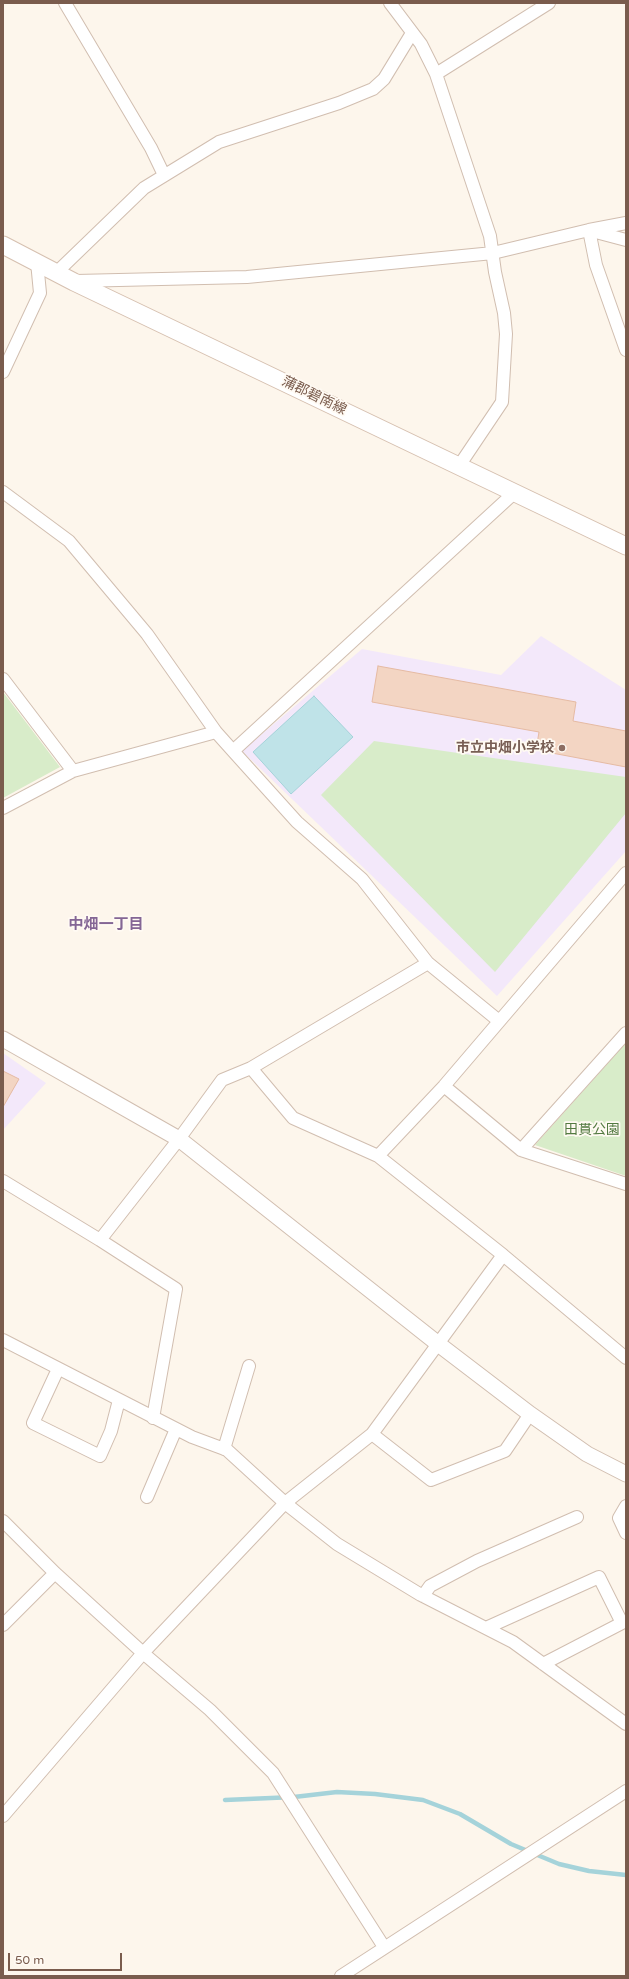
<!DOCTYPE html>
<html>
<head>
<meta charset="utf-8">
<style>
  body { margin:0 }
  #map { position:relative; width:629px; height:1979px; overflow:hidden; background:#fdf6ec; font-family:"Varela Round",sans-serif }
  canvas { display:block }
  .frame { position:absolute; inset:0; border:4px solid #7a5c4d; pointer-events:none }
  .scale { position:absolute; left:8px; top:1953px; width:114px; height:18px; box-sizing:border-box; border:2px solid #7a5c4d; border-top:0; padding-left:5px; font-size:12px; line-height:14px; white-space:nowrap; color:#7a5c4d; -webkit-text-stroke:3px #fffaf3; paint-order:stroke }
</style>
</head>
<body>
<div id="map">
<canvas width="629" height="1979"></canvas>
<div class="frame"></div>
<div class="scale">50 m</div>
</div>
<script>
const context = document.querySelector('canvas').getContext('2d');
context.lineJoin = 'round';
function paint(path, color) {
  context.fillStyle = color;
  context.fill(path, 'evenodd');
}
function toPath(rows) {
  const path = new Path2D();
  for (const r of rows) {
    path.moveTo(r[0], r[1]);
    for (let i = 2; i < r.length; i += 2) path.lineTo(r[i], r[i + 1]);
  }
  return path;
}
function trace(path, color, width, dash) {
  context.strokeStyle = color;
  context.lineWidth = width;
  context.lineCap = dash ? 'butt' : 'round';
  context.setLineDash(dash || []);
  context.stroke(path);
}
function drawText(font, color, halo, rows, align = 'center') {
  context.font = font + ' "Varela Round","Noto Sans JP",sans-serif';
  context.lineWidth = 3.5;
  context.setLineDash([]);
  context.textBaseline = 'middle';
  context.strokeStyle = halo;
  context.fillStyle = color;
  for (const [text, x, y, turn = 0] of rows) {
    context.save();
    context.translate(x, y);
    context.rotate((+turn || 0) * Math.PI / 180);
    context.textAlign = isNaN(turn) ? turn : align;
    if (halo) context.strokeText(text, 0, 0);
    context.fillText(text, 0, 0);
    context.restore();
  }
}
paint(toPath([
  [541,636,626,690,626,851,497,996,242,751,362,649,501,675],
  [3,1053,46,1083,3,1130]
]), '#f3e8fa');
paint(toPath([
  [3,692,60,767,3,798],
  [374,741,626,777,626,813,495,972,321,795],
  [626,1043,626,1176,535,1145]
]), '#d8ecc9');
const water = toPath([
  [314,696,353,737,291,794,253,752,314,696]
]);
paint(water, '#bfe3e8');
trace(water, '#a5d3da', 1);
trace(toPath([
  [225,1800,294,1797,337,1792,375,1794,423,1800,460,1814,511,1844,559,1864,589,1871,626,1875]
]), '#a5d3da', 4.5);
const building = toPath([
  [378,666,576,702,573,721,626,731,626,767,536,750,539,732,372,702,378,666],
  [3,1071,19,1079,3,1107,3,1071]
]);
paint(building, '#f3d5c3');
trace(building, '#e6bba3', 1);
const minor = toPath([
  [65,3,151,148,164,175],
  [390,3,421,44,436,74,490,236,495,272,504,313,506,334,502,402,459,466],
  [436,74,549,3],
  [589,230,596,265,626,350],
  [592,231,626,240],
  [56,273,144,188,219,142,339,103,373,89,384,79,412,33],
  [76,281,247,277,493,253,589,230,626,223],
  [3,372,40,293,37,262],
  [3,492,69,541,147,634,216,732,233,751,297,822,362,879,428,963,499,1021],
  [3,679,73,771],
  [233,751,514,493],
  [3,808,73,771,216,732],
  [251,1068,293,1118,378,1156,503,1255,626,1358],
  [444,1086,521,1150,626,1184],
  [521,1150,626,1033],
  [378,1156,444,1086,626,873],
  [3,1181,100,1240,176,1289,153,1418],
  [100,1240,179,1139,222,1080,251,1068,428,963],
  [3,1340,192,1437,227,1450,285,1503,337,1544,421,1595,513,1642,626,1724],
  [58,1369,33,1423,100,1456,111,1431,119,1400],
  [372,1434,431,1480,505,1451,530,1414],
  [224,1449,249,1366],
  [147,1497,176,1429],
  [626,1506,619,1518,626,1533],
  [3,1521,55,1573,143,1653,210,1710,273,1773,384,1947],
  [423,1596,430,1586,477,1561,577,1517],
  [3,1625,55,1573],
  [486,1628,599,1577,622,1623,543,1664],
  [3,1816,143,1653,285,1503,372,1434,503,1255],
  [341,1976,626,1791]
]);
const tertiary = toPath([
  [3,1039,179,1139,437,1343,530,1414,587,1454,626,1474]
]);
const secondary = toPath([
  [3,245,74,282,626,546]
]);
trace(minor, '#d1beb0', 14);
trace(tertiary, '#d1beb0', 17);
trace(secondary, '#d6c0b0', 19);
trace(minor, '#fff', 12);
trace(tertiary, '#fff', 15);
trace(secondary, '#fff', 17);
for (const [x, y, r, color] of [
  [562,748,4,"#8d6e63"]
]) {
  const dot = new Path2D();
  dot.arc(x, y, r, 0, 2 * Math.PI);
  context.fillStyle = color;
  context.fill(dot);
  trace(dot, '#fffaf3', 1.5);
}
drawText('14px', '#7a5c4d', '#fffaf3', [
  ["蒲郡碧南線",314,396,26]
]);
drawText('bold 14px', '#785e54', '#fffaf3', [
  ["市立中畑小学校",554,748]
], 'right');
drawText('14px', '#537a41', '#fffaf3', [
  ["田貫公園",592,1130]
]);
drawText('bold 15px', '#846695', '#fffaf3', [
  ["中畑一丁目",106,925]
]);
</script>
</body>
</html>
